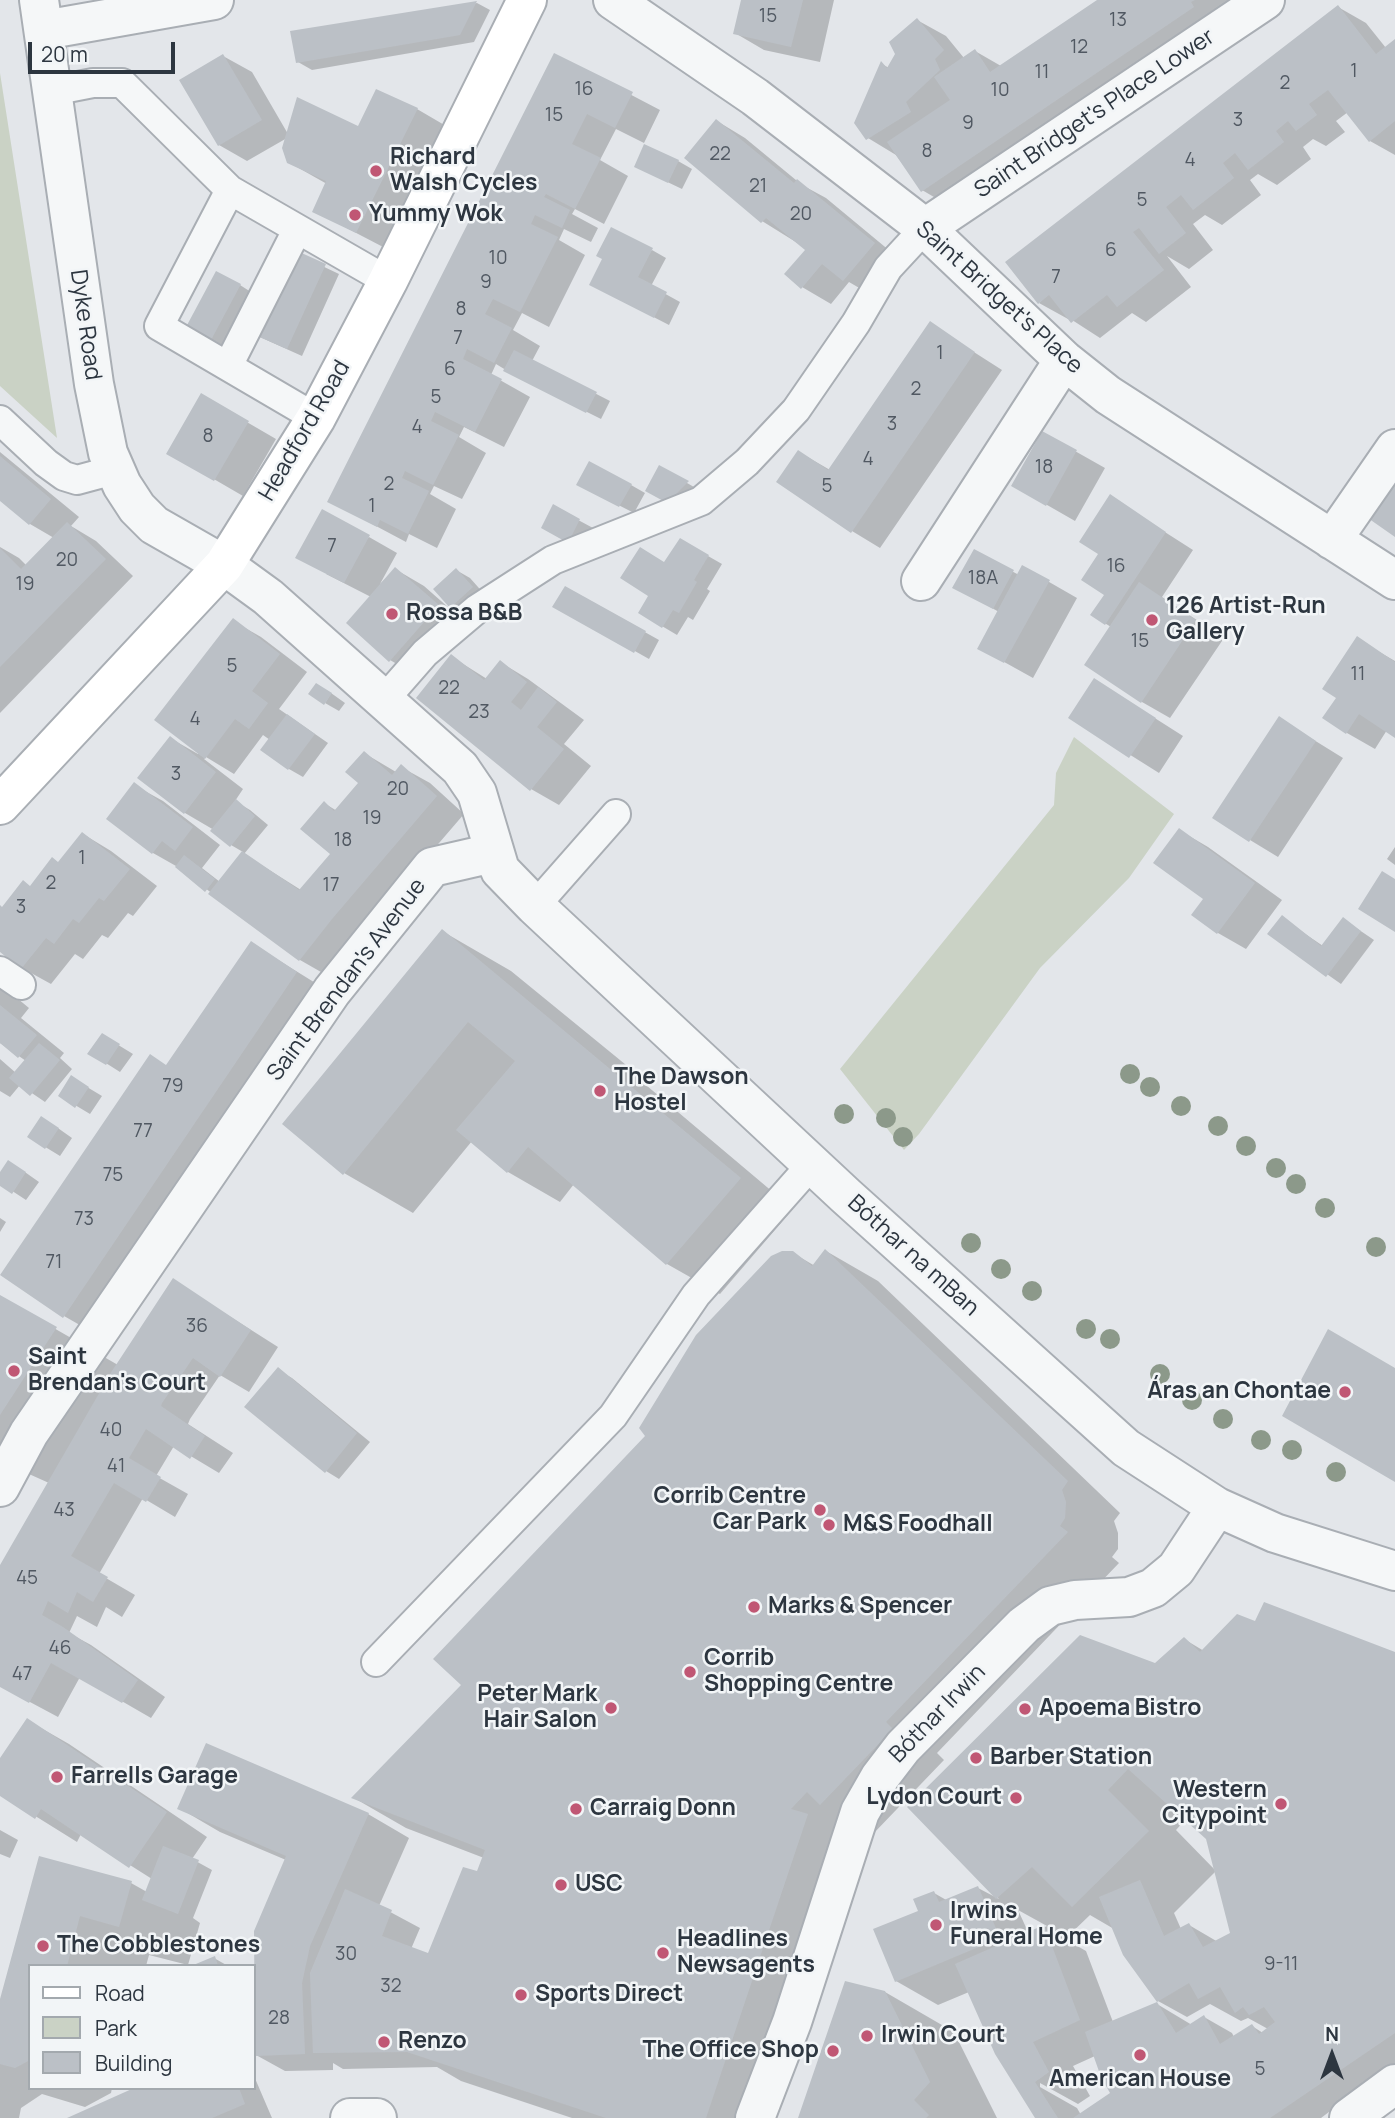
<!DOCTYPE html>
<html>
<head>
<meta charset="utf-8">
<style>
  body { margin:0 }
  #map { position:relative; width:1395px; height:2118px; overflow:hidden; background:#e3e6ea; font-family:Manrope,sans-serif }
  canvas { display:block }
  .legend { position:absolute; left:28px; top:1964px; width:228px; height:126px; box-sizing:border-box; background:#f2f5f7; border:2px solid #a3a9ae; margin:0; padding:9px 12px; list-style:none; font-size:21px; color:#2d3640 }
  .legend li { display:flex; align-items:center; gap:14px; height:35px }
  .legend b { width:35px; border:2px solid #a3a9ae }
  .north { position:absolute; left:1297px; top:2020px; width:70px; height:70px; -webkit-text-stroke:5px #f2f5f7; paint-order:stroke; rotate:0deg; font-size:19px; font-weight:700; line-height:28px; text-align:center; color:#2d3640 }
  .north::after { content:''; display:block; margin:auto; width:24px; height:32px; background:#2d3640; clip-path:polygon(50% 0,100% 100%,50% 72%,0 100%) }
  .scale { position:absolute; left:28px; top:42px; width:147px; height:32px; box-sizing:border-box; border:4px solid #2d3640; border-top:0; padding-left:9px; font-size:21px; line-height:24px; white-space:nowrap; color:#2d3640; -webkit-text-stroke:5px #f2f5f7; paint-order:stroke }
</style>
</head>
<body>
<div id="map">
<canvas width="1395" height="2118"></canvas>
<ul class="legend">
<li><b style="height:9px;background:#fff"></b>Road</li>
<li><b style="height:19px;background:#cad2c5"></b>Park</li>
<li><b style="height:19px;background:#bbc0c6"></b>Building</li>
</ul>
<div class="north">N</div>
<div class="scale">20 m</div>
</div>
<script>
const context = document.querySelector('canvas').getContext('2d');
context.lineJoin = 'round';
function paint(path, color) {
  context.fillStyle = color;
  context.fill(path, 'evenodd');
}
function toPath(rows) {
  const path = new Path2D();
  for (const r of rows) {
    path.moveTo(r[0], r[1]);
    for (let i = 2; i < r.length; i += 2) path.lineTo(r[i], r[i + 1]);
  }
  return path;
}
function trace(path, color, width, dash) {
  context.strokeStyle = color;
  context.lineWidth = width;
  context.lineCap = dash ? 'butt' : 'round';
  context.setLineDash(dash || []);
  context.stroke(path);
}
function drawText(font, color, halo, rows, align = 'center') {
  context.font = font + ' Manrope,sans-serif';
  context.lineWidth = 5;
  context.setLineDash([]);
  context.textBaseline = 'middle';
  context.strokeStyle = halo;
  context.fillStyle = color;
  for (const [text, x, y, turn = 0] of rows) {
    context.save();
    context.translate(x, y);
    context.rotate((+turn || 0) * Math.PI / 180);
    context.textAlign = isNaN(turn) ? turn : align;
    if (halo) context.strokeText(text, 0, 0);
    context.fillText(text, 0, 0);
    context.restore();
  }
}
paint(toPath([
  [0,73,57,438,0,386],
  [1074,737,1174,814,1129,878,1040,968,919,1134,904,1150,840,1069,1054,805,1056,773]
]), '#cad2c5');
paint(toPath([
  [743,0,834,0,820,62,764,50,735,33],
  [1099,0,1237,0,951,207,922,190,896,155,868,138,882,64,889,68,917,20,946,36,964,58,975,51,1001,66],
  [477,3,490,10,474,42,312,70,298,62,292,32],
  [1338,7,1366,23,1386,48,1395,41,1395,155,1370,141,1348,112,1336,121,1345,132,1326,146,1313,139,1303,147,1311,159,1277,185,1258,174,1250,180,1261,195,1222,225,1205,215,1193,224,1213,250,1189,269,1167,256,1191,287,1146,322,1132,313,1100,338,1069,318,1068,319,1039,303],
  [555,55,660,110,644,143,616,129,600,160,628,176,604,224,575,209,572,214,598,228,591,242,564,229,559,240,585,255,549,327,522,313,513,330,540,346,532,361,610,401,601,419,519,378,496,364,491,375,530,397,504,447,464,427,459,437,486,453,462,499,434,486,430,494,456,509,437,548,409,534,406,542,329,501],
  [223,56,252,72,288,134,359,129,417,109,458,133,385,248,314,211,327,184,288,162,287,138,247,161,219,145],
  [717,121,745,138,802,185,826,198,902,261,873,296,849,282,831,304,802,287,787,274,807,249,762,221],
  [678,161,692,169,682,189,636,167],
  [276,244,339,274,302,356,253,334,226,347,202,334,240,285,254,294],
  [652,250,666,258,651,286,680,302,669,325,605,292],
  [930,324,1002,370,880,548,852,531,799,452,830,470],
  [202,396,276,439,243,496,169,453],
  [1043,433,1105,468,1075,521,1014,486],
  [0,452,79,517,71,526,96,541,133,576,0,713,0,547,19,558,27,566,54,538,30,524,0,499],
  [659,467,701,491,682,509,662,498],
  [631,485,645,493,634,513,593,492],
  [1110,497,1193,550,1162,597,1224,638,1170,718,1142,702,1111,627,1092,615,1106,594],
  [554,507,593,528,583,549,543,527],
  [369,537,397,553,380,584,395,569,424,586,466,623,419,677,390,660,371,597,326,574],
  [680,540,722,564,707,589,710,591,693,620,688,617,677,635,640,613],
  [974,551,1019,575,1023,567,1077,598,1033,678,979,648,999,612,969,595],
  [456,570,470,578,486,596,465,614,449,605],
  [566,588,659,640,649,659,555,606],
  [233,621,261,637,307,672,279,709,328,743,303,777,289,769,270,740,263,735,234,774,206,757,204,759,243,789,235,801,250,810,268,825,244,854,301,890,332,854,324,803,337,811,361,783,364,753,396,772,401,767,430,783,464,814,360,935,328,976,300,960,176,866,153,853,134,785,163,801,220,845,202,868,220,882,243,852,231,845,214,830,185,813,170,738,198,754,199,752],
  [1357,639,1395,661,1395,736,1387,730,1375,749,1347,733,1338,698],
  [452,657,487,679,500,662,528,679,584,720,564,744,591,766,559,805,531,789],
  [1095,680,1183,736,1159,773,1070,717],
  [331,693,345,703,339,711,325,703],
  [1280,719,1343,758,1278,857,1250,840],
  [1179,830,1208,847,1282,900,1246,949,1218,933],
  [83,834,111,851,157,886,133,916,128,913,108,938,102,935,83,959,75,954,51,984,22,968,0,950,0,907,3,909,59,864],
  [1395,847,1395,865,1387,859],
  [1282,918,1323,946,1343,919,1374,940,1341,984,1270,934],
  [442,931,511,971,642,1078,640,1080,793,1209,720,1294,667,1264,574,1184,560,1202,508,1172,472,1141,413,1213,344,1173],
  [251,943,325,989,92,1332,64,1316,167,1066],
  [0,984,29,1008,21,1018,64,1053,60,1058,72,1069,45,1102,20,1085,10,1097,0,1091,0,1059,16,1073,26,1061,0,1043],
  [102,1035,133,1054,120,1072,90,1053],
  [72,1078,102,1096,90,1114,60,1096],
  [55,1126,72,1138,60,1156,29,1137],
  [22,1170,39,1182,26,1200,0,1183,0,1175],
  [0,1218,6,1222,0,1232],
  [826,1251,878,1281,1120,1513,1114,1521,1118,1533,1118,1549,1112,1557,1119,1563,937,1753,944,1760,873,1834,857,1825,769,2118,572,2118,461,2081,437,2067,343,2069,333,2063,333,2070,285,2071,256,2055,286,1860,220,1832,179,1808,368,1814,409,1838,379,1906,420,1928,411,1949,429,1955,478,1874,484,1858,406,1828,354,1798,463,1685,648,1436,793,1253,815,1266],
  [174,1281,278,1347,249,1392,220,1375,190,1419,188,1424,233,1453,219,1473,174,1446,156,1476,188,1494,175,1517,143,1498,99,1574,135,1595,122,1617,106,1607,97,1627,77,1616,69,1633,91,1645,165,1697,151,1718,80,1677,58,1717,0,1686,0,1568,49,1483,0,1461,0,1297,118,1365],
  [278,1370,292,1378,370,1442,339,1479,326,1471],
  [1256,1623,1395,1654,1395,2083,1346,2099,1321,2118,1037,2118,969,1992,938,2005,896,1981,920,1912,934,1893,948,1901,978,1888,999,1899,910,1807,1155,1665,1184,1639,1204,1651],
  [1186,1819,1207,1838,1216,1871,1176,1830],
  [1216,1871,1232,1934,1218,1942,1189,1925,1181,1929,1174,1913],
  [1018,1910,1047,1926,1029,1934],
  [1090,1915,1114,1929,1158,2001,1187,2017,1210,2004,1241,2021,1248,2018,1268,2029,1263,2033,1252,2026,1234,2037,1232,2033,1204,2017,1192,2025,1157,2004,1113,2022,1086,1951,1065,1939],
  [1095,2056,1117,2099,1081,2115,1077,2108,1040,2087,1040,2083,1078,2104,1090,2096,1073,2066],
  [27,1720,69,1744,207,1837,192,1859,212,1870,193,1918,200,1923,188,1965,149,1955,146,1966,30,1966,30,2088,112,2088,111,2093,85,2107,42,2094,21,2108,19,2118,0,2118,0,2005,40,1858,131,1883,147,1892,152,1879,81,1834,77,1842,0,1794,0,1761],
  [0,1830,18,1840,10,1858,0,1854],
  [214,1958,228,1966,196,1966],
  [885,1992,954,2032,997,2118,799,2118],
  [254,2076,272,2118,71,2118,138,2088,254,2088]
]), '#0003');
paint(toPath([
  [741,0,803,0,791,47,733,34],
  [1097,0,1195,0,1191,2,1194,7,921,192,887,142,950,100,934,77,975,49,990,72],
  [477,1,460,35,296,63,290,31],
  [1338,5,1376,54,1395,39,1395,121,1369,142,1328,90,1309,104,1317,115,1296,131,1288,121,1276,131,1284,142,1248,170,1235,153,1223,163,1234,178,1193,210,1181,195,1166,207,1186,233,1159,254,1139,228,1133,232,1164,270,1117,307,1107,295,1071,323,1049,295,1038,304,1005,262],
  [917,18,944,50,935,59,940,70,906,102,911,112,866,140,854,123,881,61,887,68,895,54,889,42],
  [554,53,633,92,615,128,587,114,572,144,601,158,575,209,546,194,544,197,570,210,562,228,535,215,531,224,558,237,520,312,493,299,485,314,512,328,494,363,467,349,463,359,502,379,475,432,435,412,431,421,459,435,433,485,405,471,402,478,429,491,408,534,380,520,377,527,327,502],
  [223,54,262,120,218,146,179,80],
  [376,89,418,108,356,233,312,212,326,181,287,163,282,148,297,97,358,126],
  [716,119,794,183,797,179,875,243,843,281,822,264,801,289,784,274,805,250,766,218,761,223,684,158],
  [644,144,679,160,668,183,634,167],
  [611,227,653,248,638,277,667,292,654,318,589,285,602,259,596,256],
  [275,241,326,264,287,349,237,327],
  [216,271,241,284,211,340,186,327],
  [930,321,975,352,851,533,776,482,798,450,828,470],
  [514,350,597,392,586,413,503,371],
  [201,393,249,421,214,481,166,454],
  [1042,431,1077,450,1046,506,1011,486],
  [0,456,51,499,29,525,0,501],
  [589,461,632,484,619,507,576,485],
  [659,465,689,481,667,503,645,491],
  [1395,473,1395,537,1365,516],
  [1110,494,1166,532,1105,625,1090,615,1104,595,1081,580,1098,554,1079,542],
  [553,504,580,519,568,543,541,528],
  [322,509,370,535,344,583,295,558],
  [67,522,106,559,0,667,0,548,21,569],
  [680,538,709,555,694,580,697,582,679,613,673,610,662,628,638,613,648,596,620,578,640,547,664,562],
  [974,549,1014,570,993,609,952,588],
  [1022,565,1050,580,1004,663,977,649],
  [395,567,439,605,389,662,346,623],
  [456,568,473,587,450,608,433,589],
  [1139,582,1196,620,1141,703,1084,665],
  [565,586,646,631,634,653,552,607],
  [233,618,280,654,252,691,268,703,249,729,235,719,205,759,154,720],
  [1357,636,1395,662,1395,738,1359,714,1346,734,1322,718,1336,698,1322,689],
  [451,654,484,680,500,660,527,682,511,702,521,710,538,687,557,702,537,727,564,749,530,791,416,698],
  [1094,678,1156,718,1129,758,1068,718],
  [316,683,332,693,324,705,308,694],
  [287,714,315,734,288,770,260,750],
  [1279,716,1316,741,1249,842,1212,818],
  [170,736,216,772,184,814,137,778],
  [364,751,392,775,401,764,437,796,332,919,299,961,208,894,242,851,299,890,330,854,300,829,324,801,334,811,358,783,345,772],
  [134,782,193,827,175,851,162,841,152,854,106,819],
  [236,799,255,816,230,847,210,831],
  [1179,828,1255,883,1217,934,1191,915,1203,899,1153,863],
  [82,832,130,869,104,901,99,898,79,923,73,919,54,944,46,938,21,969,0,952,0,905,2,907,23,880,30,886,52,857,58,862],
  [184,855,215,879,205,892,175,867],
  [1382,871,1395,879,1395,932,1358,909],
  [1282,915,1321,946,1343,917,1361,931,1326,977,1267,934],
  [442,929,741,1178,666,1265,528,1147,507,1173,456,1130,515,1061,468,1022,343,1175,282,1124],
  [251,941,297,972,63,1318,0,1275,150,1054,166,1065],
  [0,1005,37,1035,18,1058,0,1043],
  [102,1033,120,1044,106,1065,87,1054],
  [39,1043,60,1060,30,1096,9,1078],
  [71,1075,89,1087,75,1108,58,1096],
  [41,1116,59,1128,45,1149,27,1137],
  [8,1160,26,1172,12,1194,0,1186,0,1172],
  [825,1249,1068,1481,1062,1490,1066,1502,1065,1518,1060,1526,1068,1532,886,1722,893,1729,820,1805,807,1792,791,1809,808,1814,706,2118,606,2118,407,2052,313,2053,310,1973,345,1889,392,1910,382,1936,428,1953,463,1867,477,1871,485,1850,351,1798,461,1685,433,1659,645,1436,639,1428,696,1335,771,1256,782,1251,793,1251,812,1266],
  [173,1278,251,1330,220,1377,193,1358,162,1403,161,1406,205,1436,190,1459,146,1429,129,1458,161,1477,146,1502,114,1483,71,1556,108,1577,93,1602,77,1592,68,1613,48,1601,42,1615,63,1627,138,1680,122,1703,51,1663,29,1703,0,1687,0,1565,112,1371],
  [0,1295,57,1327,0,1415],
  [1328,1329,1395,1368,1395,1482,1282,1416],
  [278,1367,357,1433,325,1473,244,1407],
  [1264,1602,1395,1652,1395,2033,1270,2118,1073,2118,1110,2093,1101,2077,1085,2032,1157,2002,1176,2033,1204,2015,1220,2044,1252,2024,1259,2034,1275,2022,1264,2007,1249,2015,1243,2007,1235,2013,1220,1987,1198,1999,1189,1983,1157,2002,1123,1955,1099,1897,1140,1880,1164,1936,1189,1923,1203,1947,1230,1933,1206,1839,1128,1769,1108,1790,1149,1831,1072,1907,1032,1867,996,1899,907,1807,1080,1635,1155,1663,1184,1637,1200,1652,1237,1614,1255,1621],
  [27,1718,167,1812,129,1868,41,1809,35,1819,0,1796,0,1758],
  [206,1743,369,1813,310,1946,302,1983,305,2054,255,2056,254,1931,286,1856,177,1809],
  [163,1846,199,1860,178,1914,142,1900],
  [39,1856,132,1881,119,1927,80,1916,67,1966,30,1966,30,2060,15,2068,0,2064,0,1999],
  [978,1886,1000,1938,895,1982,873,1929,918,1911,913,1899,934,1891,939,1902],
  [1044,1925,1080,2020,1033,2042,1049,2072,1035,2082,1058,2118,1035,2118,995,2054,955,1964],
  [215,1956,218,1966,191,1966],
  [845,1981,885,1991,930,2082,914,2100,929,2115,926,2118,798,2118],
  [134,2088,239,2088,245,2104,212,2118,67,2118]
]), '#bbc0c6');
const service = toPath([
  [52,91,93,83,122,83,230,190],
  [228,366,297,230],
  [316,418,159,326,230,190,388,281],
  [0,420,46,463,64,476,77,480,114,470],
  [383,701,425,653,477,609,553,560,701,501,747,462,796,410,856,323,888,268,925,228],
  [535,906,616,814],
  [0,971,21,985],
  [376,1662,613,1416,696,1295,812,1164]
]);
const minor = toPath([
  [613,0,755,97,925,228,1064,360,1108,395,1395,580],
  [925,228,1265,0],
  [1332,540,1395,449],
  [224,565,268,597,460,768,477,793,500,870,535,906,846,1196,1126,1448,1217,1507,1275,1533,1395,1571],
  [921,581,1064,360],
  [0,1487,29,1433,332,991,432,867,493,853],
  [350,2118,377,2118],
  [755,2118,792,2022,860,1812,880,1777,903,1747,1024,1625,1050,1606,1075,1600,1129,1597,1153,1588,1176,1569,1217,1507],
  [1349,2118,1395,2084]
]);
const tertiary = toPath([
  [39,0,94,384,108,453,122,485,137,508,154,525,224,565],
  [44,30,214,0]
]);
const secondary = toPath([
  [0,805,224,565,316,418,388,281,527,0]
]);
trace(service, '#a9aeb4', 32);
trace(minor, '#a9aeb4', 42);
trace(tertiary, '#a9aeb4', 42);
trace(secondary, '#a9aeb4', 42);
trace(service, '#f5f7f8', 28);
trace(minor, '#f5f7f8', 38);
trace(tertiary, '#f5f7f8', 38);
trace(secondary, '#fff', 38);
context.fillStyle = '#8c998a';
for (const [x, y] of [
  [1130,1074],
  [1150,1087],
  [1181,1106],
  [844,1114],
  [886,1118],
  [1218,1126],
  [903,1137],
  [1246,1146],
  [1276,1168],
  [1296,1184],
  [1325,1208],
  [971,1243],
  [1376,1247],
  [1001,1269],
  [1032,1291],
  [1086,1329],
  [1110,1339],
  [1160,1374],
  [1192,1400],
  [1223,1419],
  [1261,1440],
  [1292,1450],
  [1336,1472]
]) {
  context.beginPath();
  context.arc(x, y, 10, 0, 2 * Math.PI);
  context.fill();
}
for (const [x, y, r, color] of [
  [376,171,7,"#c05774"],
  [355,215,7,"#c05774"],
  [392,614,7,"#c05774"],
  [1152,620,7,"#c05774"],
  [600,1091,7,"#c05774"],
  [14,1371,7,"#c05774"],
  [1345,1392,7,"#c05774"],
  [820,1510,7,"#c05774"],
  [829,1525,7,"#c05774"],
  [754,1607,7,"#c05774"],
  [690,1672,7,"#c05774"],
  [611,1708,7,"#c05774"],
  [1025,1709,7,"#c05774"],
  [976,1758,7,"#c05774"],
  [57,1777,7,"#c05774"],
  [1016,1798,7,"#c05774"],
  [1281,1804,7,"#c05774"],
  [576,1809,7,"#c05774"],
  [561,1885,7,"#c05774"],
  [936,1925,7,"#c05774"],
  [43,1946,7,"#c05774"],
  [663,1953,7,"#c05774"],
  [521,1995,7,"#c05774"],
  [867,2036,7,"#c05774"],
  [384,2042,7,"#c05774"],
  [833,2051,7,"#c05774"],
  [1140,2055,7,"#c05774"]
]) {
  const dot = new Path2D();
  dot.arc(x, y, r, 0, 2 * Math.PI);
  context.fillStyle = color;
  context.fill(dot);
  trace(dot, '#f2f5f7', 2.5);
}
drawText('19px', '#505862', null, [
  ["15",768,17],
  ["13",1118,21],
  ["12",1079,48],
  ["1",1354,72],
  ["11",1042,73],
  ["2",1285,84],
  ["16",584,90],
  ["10",1000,91],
  ["15",554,116],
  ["3",1238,121],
  ["9",968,124],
  ["8",927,152],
  ["22",720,155],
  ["4",1190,161],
  ["21",758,187],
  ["5",1142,201],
  ["20",801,215],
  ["6",1111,251],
  ["10",498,259],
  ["7",1056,278],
  ["9",486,283],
  ["8",461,310],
  ["7",458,339],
  ["1",940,354],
  ["6",450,370],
  ["2",916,390],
  ["5",436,398],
  ["3",892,425],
  ["4",417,428],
  ["8",208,437],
  ["4",868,460],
  ["18",1044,468],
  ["2",389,485],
  ["5",827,487],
  ["1",372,507],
  ["7",332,547],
  ["20",67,561],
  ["16",1116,567],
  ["18A",983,579],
  ["19",25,585],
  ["15",1140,642],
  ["5",232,667],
  ["11",1358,675],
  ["22",449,689],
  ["23",479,713],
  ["4",195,720],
  ["3",176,775],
  ["20",398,790],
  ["19",372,819],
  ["18",343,841],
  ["1",82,859],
  ["2",51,884],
  ["17",331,886],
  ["3",21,908],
  ["79",173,1087],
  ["77",143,1132],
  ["75",113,1176],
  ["73",84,1220],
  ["71",54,1263],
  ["36",197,1327],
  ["40",111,1431],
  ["41",116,1467],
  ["43",64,1511],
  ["45",27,1579],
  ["46",60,1649],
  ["47",22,1675],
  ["30",346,1955],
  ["9-11",1281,1965],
  ["32",391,1987],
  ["28",279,2019],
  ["5",1260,2070]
]);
drawText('23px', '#2d3640', '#f2f5f7', [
  ["Saint Bridget's Place Lower",1095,114,-34],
  ["Saint Bridget's Place",999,298,42],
  ["Dyke Road",85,325,82],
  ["Headford Road",305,431,-60],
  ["Saint Brendan's Avenue",347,980,-53],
  ["Bóthar na mBan",913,1256,42],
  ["Bóthar Irwin",938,1714,-46]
]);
drawText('bold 23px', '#2d3640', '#f2f5f7', [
  ["Richard",390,158],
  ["Walsh Cycles",390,184],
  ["Yummy Wok",369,215],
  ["126 Artist-Run",1166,607],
  ["Gallery",1166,633],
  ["Rossa B&B",406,614],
  ["The Dawson",614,1078],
  ["Hostel",614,1104],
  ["Saint",28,1358],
  ["Brendan's Court",28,1384],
  ["Áras an Chontae",1331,1392,"right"],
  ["Corrib Centre",806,1497,"right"],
  ["Car Park",806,1523,"right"],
  ["M&S Foodhall",843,1525],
  ["Marks & Spencer",768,1607],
  ["Corrib",704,1659],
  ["Shopping Centre",704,1685],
  ["Peter Mark",597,1695,"right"],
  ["Hair Salon",597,1721,"right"],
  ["Apoema Bistro",1039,1709],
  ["Barber Station",990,1758],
  ["Farrells Garage",71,1777],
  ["Western",1267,1791,"right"],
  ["Citypoint",1267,1817,"right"],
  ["Lydon Court",1002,1798,"right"],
  ["Carraig Donn",590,1809],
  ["USC",575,1885],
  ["Irwins",950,1912],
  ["Funeral Home",950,1938],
  ["Headlines",677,1940],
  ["Newsagents",677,1966],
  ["The Cobblestones",57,1946],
  ["Sports Direct",535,1995],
  ["Irwin Court",881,2036],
  ["Renzo",398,2042],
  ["The Office Shop",819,2051,"right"],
  ["American House",1140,2080,"center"]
], 'left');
</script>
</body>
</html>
